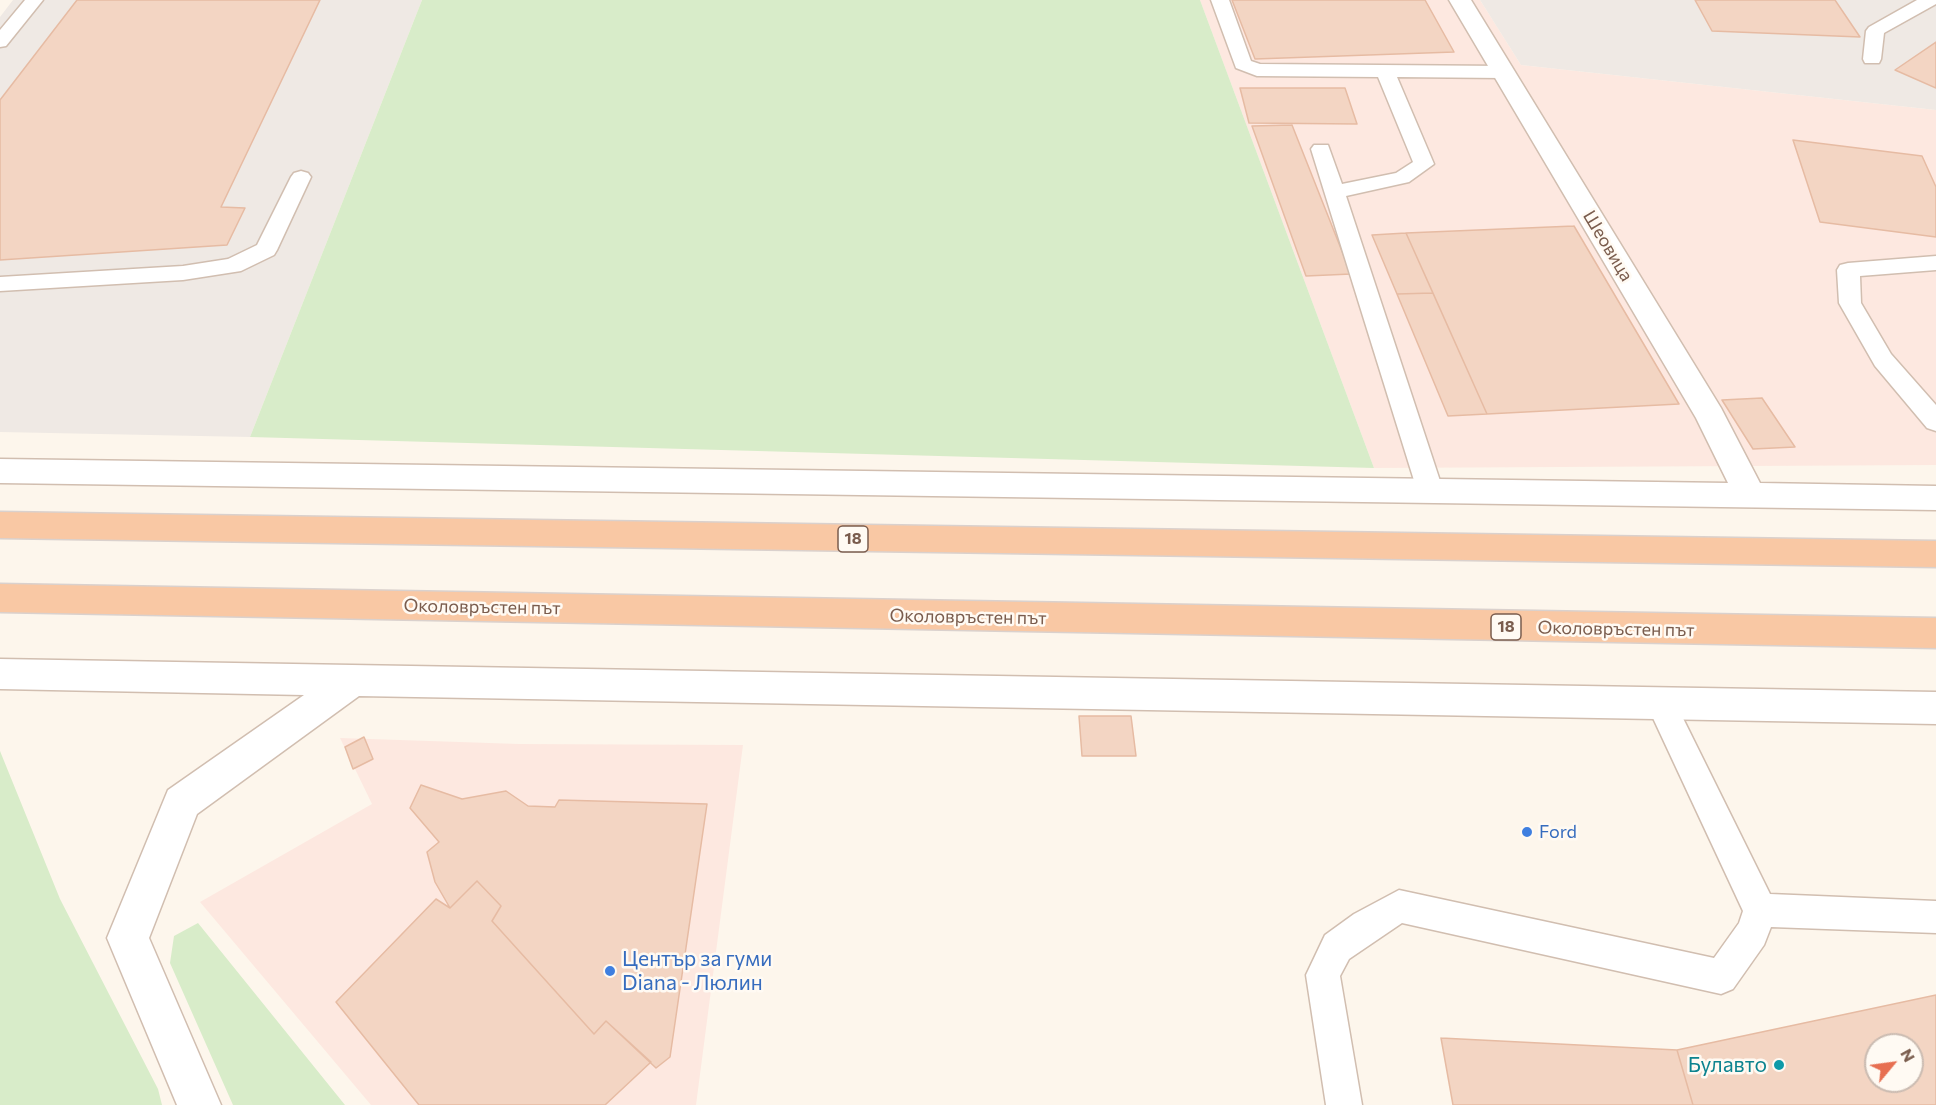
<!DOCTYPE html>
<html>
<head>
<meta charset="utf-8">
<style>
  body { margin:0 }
  #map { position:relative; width:1936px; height:1105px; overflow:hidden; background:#fdf6ec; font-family:Commissioner,sans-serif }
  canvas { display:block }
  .north { position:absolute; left:1864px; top:1033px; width:60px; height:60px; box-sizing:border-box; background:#fffaf3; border:2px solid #cabbb1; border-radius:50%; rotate:61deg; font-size:16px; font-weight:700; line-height:24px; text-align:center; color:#7a5c4d }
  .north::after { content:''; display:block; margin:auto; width:21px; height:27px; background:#e76f51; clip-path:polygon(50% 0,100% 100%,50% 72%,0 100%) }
</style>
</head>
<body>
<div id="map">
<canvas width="1936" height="1105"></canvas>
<div class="north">N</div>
</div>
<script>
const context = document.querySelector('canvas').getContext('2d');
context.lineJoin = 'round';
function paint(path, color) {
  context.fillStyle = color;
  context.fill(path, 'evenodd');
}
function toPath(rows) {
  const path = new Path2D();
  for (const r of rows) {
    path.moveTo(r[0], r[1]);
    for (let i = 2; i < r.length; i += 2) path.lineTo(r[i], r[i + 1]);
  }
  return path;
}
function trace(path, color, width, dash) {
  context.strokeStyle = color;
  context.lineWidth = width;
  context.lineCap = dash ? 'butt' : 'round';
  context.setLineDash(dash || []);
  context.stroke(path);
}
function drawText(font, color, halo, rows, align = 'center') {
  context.font = font + ' Commissioner,sans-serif';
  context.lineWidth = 5;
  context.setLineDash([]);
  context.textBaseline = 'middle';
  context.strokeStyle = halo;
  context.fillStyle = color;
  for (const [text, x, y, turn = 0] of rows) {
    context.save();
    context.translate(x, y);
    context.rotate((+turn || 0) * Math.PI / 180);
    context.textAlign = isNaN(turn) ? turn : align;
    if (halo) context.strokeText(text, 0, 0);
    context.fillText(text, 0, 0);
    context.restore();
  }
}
paint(toPath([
  [1200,0,1480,0,1521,65,1936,110,1936,465,1374,468],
  [340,738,519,744,743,745,696,1105,371,1105,200,902,372,804]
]), '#fde8e0');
paint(toPath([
  [13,0,422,0,250,437,0,432,0,17],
  [1480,0,1936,0,1936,110,1521,65]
]), '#efe9e4');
paint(toPath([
  [422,0,1200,0,1374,468,250,437],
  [0,751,60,899,158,1089,162,1105,0,1105],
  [198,923,345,1105,233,1105,170,963,174,936]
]), '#d8ecc9');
const building = toPath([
  [77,0,320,0,221,207,245,208,227,245,0,260,0,100,77,0],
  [1232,0,1425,0,1454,52,1255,59,1232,0],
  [1695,0,1835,0,1860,37,1712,31,1695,0],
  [1936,42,1936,88,1895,70,1936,42],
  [1240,88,1345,88,1357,124,1249,123,1240,88],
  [1292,125,1351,274,1306,276,1252,126,1292,125],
  [1793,140,1922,156,1936,187,1936,237,1820,222,1793,140],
  [1574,226,1679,404,1487,414,1406,233,1574,226],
  [1406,233,1433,293,1397,294,1372,235,1406,233],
  [1433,293,1487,414,1448,416,1397,294,1433,293],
  [1762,398,1795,447,1753,449,1722,400,1762,398],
  [1079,716,1131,716,1136,756,1082,756,1079,716],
  [364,737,373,759,353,769,345,747,364,737],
  [421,785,462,799,506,791,528,806,555,807,559,800,707,804,670,1057,656,1068,606,1021,594,1034,492,921,501,906,477,881,450,908,435,882,427,852,439,842,410,808,421,785],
  [477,881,501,906,492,921,594,1034,606,1021,651,1062,605,1105,419,1105,336,1002,436,899,450,908,477,881],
  [1936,995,1936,1105,1693,1105,1677,1050,1936,995],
  [1876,1045,1912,1045,1912,1081,1876,1081,1876,1045],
  [1441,1038,1677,1050,1693,1105,1453,1105,1441,1038]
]);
paint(building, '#f3d5c3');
trace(building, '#e6bba3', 1.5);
const service = toPath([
  [25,0,43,0,6,46,0,47,0,30,25,0],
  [1211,0,1229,0,1251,61,1260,64,1503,66,1510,68,1512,72,1510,76,1503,78,1397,77,1434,164,1409,182,1346,196,1443,490,1439,497,1430,500,1421,497,1417,490,1311,149,1314,145,1328,145,1342,184,1396,173,1413,162,1378,77,1257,76,1236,68,1211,0],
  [1917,0,1936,0,1936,4,1884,33,1881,59,1879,63,1865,63,1863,59,1866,31,1869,27,1917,0],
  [301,171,308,173,311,177,277,250,274,255,241,271,183,280,0,291,0,277,183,266,228,259,257,245,291,177,294,173,301,171],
  [1936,256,1936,270,1860,276,1861,303,1891,354,1936,405,1936,431,1927,428,1875,366,1839,303,1837,270,1840,265,1848,263,1936,256],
  [1661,690,1671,694,1770,894,1936,901,1936,933,1771,927,1764,945,1733,989,1721,994,1402,923,1349,959,1340,976,1362,1105,1326,1105,1306,975,1325,935,1354,914,1399,890,1714,958,1739,923,1743,911,1646,703,1651,694,1661,690]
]);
const minor = toPath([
  [1449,0,1471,0,1721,408,1760,483,1936,486,1936,510,0,483,0,459,1728,483,1696,418,1449,0],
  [0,659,1936,692,1936,724,359,696,197,814,149,938,221,1105,177,1105,107,938,168,790,304,695,0,689,0,659]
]);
const trunk = toPath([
  [0,512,1936,541,1936,567,0,538,0,512],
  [0,584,1936,618,1936,648,0,612,0,584]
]);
trace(service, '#d1beb0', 3);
trace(minor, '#d1beb0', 3);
trace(trunk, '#dad1cd', 3);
paint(service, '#fff');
paint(minor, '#fff');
paint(trunk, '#f9c8a4');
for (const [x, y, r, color] of [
  [1527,832,6,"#3f7fe0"],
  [610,971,6,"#3f7fe0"],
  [1779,1065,6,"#0f9aa8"]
]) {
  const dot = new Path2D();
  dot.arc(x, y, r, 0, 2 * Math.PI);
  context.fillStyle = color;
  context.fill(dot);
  trace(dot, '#fffaf3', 2);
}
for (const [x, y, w] of [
  [853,539,30],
  [1506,627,30]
]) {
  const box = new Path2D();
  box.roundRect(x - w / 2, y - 13, w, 26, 4.5);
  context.fillStyle = '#fffaf3';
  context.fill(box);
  trace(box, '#7a5c4d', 1.5);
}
drawText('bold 16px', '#7a5c4d', null, [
  ["18",853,539],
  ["18",1506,627]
]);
drawText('18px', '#7a5c4d', '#fffaf3', [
  ["Шеовица",1608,246,59],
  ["Околовръстен път",482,607,1],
  ["Околовръстен път",968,617,1],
  ["Околовръстен път",1616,629,1]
]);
drawText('18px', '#366cbe', '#fffaf3', [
  ["Ford",1539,832]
], 'left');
drawText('21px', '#366cbe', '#fffaf3', [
  ["Център за гуми",622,959],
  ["Diana - Люлин",622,983]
], 'left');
drawText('21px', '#0d838f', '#fffaf3', [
  ["Булавто",1767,1065]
], 'right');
</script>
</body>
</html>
